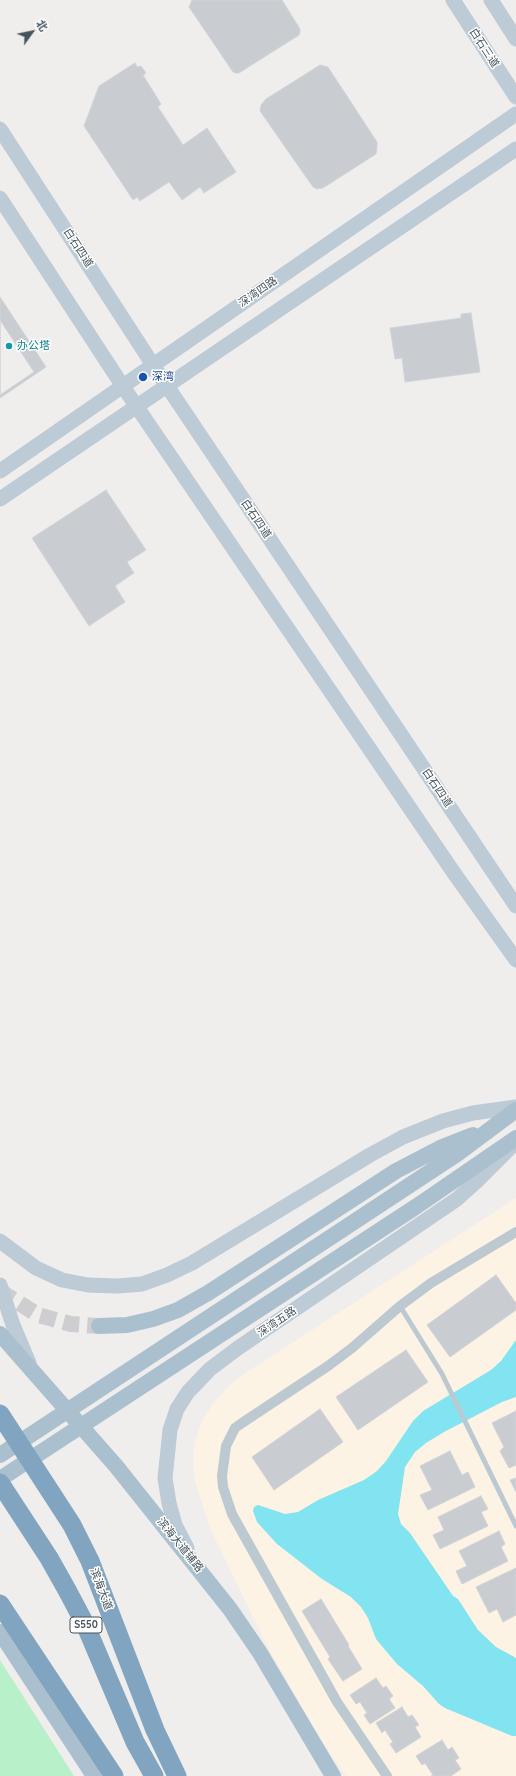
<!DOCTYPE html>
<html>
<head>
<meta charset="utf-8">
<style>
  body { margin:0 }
  #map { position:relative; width:516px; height:1776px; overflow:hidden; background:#f0eded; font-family:Quicksand,"Noto Sans SC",sans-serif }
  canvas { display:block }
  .north { position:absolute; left:12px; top:12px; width:40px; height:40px; -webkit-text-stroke:3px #fff; paint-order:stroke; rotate:57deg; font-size:11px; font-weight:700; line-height:16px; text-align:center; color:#44535c }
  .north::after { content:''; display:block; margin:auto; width:14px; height:18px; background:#44535c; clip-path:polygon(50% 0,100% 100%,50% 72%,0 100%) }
</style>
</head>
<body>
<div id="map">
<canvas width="516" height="1776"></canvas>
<div class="north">北</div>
</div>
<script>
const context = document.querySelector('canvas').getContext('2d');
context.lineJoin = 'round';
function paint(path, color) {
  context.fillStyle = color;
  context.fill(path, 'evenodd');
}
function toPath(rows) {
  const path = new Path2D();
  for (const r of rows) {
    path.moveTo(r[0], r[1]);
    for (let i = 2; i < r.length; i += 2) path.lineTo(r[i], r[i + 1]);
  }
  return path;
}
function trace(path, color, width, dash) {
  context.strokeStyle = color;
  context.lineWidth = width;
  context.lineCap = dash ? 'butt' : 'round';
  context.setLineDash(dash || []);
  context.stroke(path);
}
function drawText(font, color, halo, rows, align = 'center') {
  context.font = font + ' Quicksand,"Noto Sans SC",sans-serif';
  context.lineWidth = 3;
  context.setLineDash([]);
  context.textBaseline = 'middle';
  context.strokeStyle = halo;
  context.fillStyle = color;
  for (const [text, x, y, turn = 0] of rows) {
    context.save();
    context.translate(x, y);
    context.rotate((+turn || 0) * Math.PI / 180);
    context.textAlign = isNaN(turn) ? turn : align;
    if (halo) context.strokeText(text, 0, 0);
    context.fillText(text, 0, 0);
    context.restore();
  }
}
paint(toPath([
  [516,1198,516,1776,346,1776,318,1735,267,1646,210,1528,195,1481,193,1458,196,1439,203,1419,214,1402,228,1387,244,1374]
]), '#fdf3e4');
paint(toPath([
  [0,1660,39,1721,74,1776,0,1776]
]), '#b8f1c9');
paint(toPath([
  [516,1340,516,1397,502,1402,444,1432,426,1443,415,1452,405,1467,398,1514,401,1524,410,1533,453,1596,458,1599,478,1630,496,1647,516,1658,516,1736,512,1736,445,1708,439,1704,423,1686,397,1664,376,1639,368,1618,361,1607,351,1597,322,1579,277,1544,257,1522,253,1511,254,1507,258,1505,285,1514,298,1512,318,1500,364,1480,377,1471,386,1461,413,1421,423,1411,491,1370,501,1361]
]), '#82e3f1');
const building = toPath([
  [192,0,282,0,300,29,300,32,299,35,239,73,236,73,233,72,189,7,192,0],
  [135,63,137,67,141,66,146,73,143,75,161,104,158,107,183,145,207,128,236,172,204,193,200,187,182,200,169,182,140,201,137,197,133,200,84,126,99,86,135,63],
  [320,65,328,67,377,142,377,148,376,154,323,188,317,189,313,187,260,111,261,105,266,99,320,65],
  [0,297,46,367,0,398,0,297],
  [471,313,480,372,405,382,402,358,395,359,390,328,461,318,461,314,471,313],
  [0,320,34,372,0,395,0,320],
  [106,490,146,550,127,562,134,573,115,586,125,602,89,626,32,538,106,490],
  [496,1275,516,1303,516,1310,450,1357,427,1325,496,1275],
  [406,1350,428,1382,358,1430,336,1397,406,1350],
  [320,1409,343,1442,274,1490,252,1457,320,1409],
  [516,1411,516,1465,509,1468,500,1451,504,1447,492,1423,516,1411],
  [450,1451,462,1475,468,1472,475,1487,428,1510,420,1495,432,1490,420,1466,450,1451],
  [516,1478,516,1492,510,1480,516,1478],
  [481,1496,488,1509,481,1512,488,1526,440,1549,433,1535,444,1530,438,1517,481,1496],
  [499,1531,505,1544,501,1547,508,1561,462,1584,456,1571,467,1566,459,1551,499,1531],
  [516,1568,516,1615,503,1622,497,1609,489,1613,476,1587,516,1568],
  [321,1599,349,1645,348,1646,362,1669,343,1681,328,1659,330,1657,302,1611,321,1599],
  [376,1678,383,1688,386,1686,393,1696,389,1699,395,1708,370,1724,364,1715,367,1713,360,1702,356,1704,350,1695,376,1678],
  [402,1707,408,1717,412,1715,419,1725,415,1727,421,1737,396,1753,390,1744,393,1742,385,1730,382,1733,376,1723,402,1707],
  [442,1740,448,1750,452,1747,459,1758,455,1760,461,1769,451,1776,431,1776,433,1775,425,1763,422,1765,416,1756,442,1740]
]);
paint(building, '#c9cdd2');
trace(building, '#d1d4d9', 1);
trace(toPath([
  [0,1290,6,1295,38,1315,71,1324,99,1326]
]), '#ceced0', 16, [16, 8]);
trace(toPath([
  [400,1306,442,1374,516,1526]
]), '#bcc9d1', 5);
trace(toPath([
  [387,1776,337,1702,232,1514,223,1487,222,1476,226,1446,235,1428,242,1423,328,1366,352,1348,400,1306,431,1283,516,1232]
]), '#bcc9d1', 10);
trace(toPath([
  [453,0,516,97],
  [491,0,516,39],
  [0,129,153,365,516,906],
  [0,198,122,385,454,873,516,960],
  [0,471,516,114],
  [0,499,516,149],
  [0,1241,36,1268,62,1280,88,1285,118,1286,142,1284,167,1275,192,1263,370,1155,403,1137,443,1121,473,1113,516,1107],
  [0,1285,13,1325,29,1363],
  [187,1548,175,1525,169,1503,165,1478,170,1430,177,1409,188,1392,210,1369,238,1348,457,1199,477,1181,514,1144]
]), '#bccbd6', 15);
trace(toPath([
  [99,1326,127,1325,153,1319,178,1310,208,1293,396,1171,440,1148,473,1135],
  [0,1334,116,1466,230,1609,260,1653,333,1776],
  [0,1455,457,1154,516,1110],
  [0,1479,417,1206,516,1138],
  [0,1632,94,1776]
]), '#abc0ce', 16);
trace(toPath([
  [0,1414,72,1525,90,1561,155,1730,177,1776],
  [0,1483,49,1558,67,1590,85,1624,135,1742,154,1776],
  [0,1604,114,1776]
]), '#81a5c0', 19);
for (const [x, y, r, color] of [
  [9,346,4,"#0f9aa8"],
  [143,377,5,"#1a4fb4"]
]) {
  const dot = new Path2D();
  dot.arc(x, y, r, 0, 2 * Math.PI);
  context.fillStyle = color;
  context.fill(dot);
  trace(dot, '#fff', 1.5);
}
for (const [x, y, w] of [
  [86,1625,32]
]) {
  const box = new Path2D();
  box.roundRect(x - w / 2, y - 8, w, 16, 3);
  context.fillStyle = '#fff';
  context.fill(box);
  trace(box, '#44535c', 1);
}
drawText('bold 10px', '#44535c', null, [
  ["S550",86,1625]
]);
drawText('11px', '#44535c', '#fff', [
  ["白石三道",484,48,57],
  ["白石四道",78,248,57],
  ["深湾四路",258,292,-35],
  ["白石四道",256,519,56],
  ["白石四道",437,788,56],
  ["深湾五路",277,1322,-34],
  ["滨海大道辅路",180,1545,51],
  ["滨海大道",101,1589,69]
]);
drawText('11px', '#0d838f', '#fff', [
  ["办公塔",17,346]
], 'left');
drawText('11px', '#164399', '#fff', [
  ["深湾",152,377]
], 'left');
</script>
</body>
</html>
